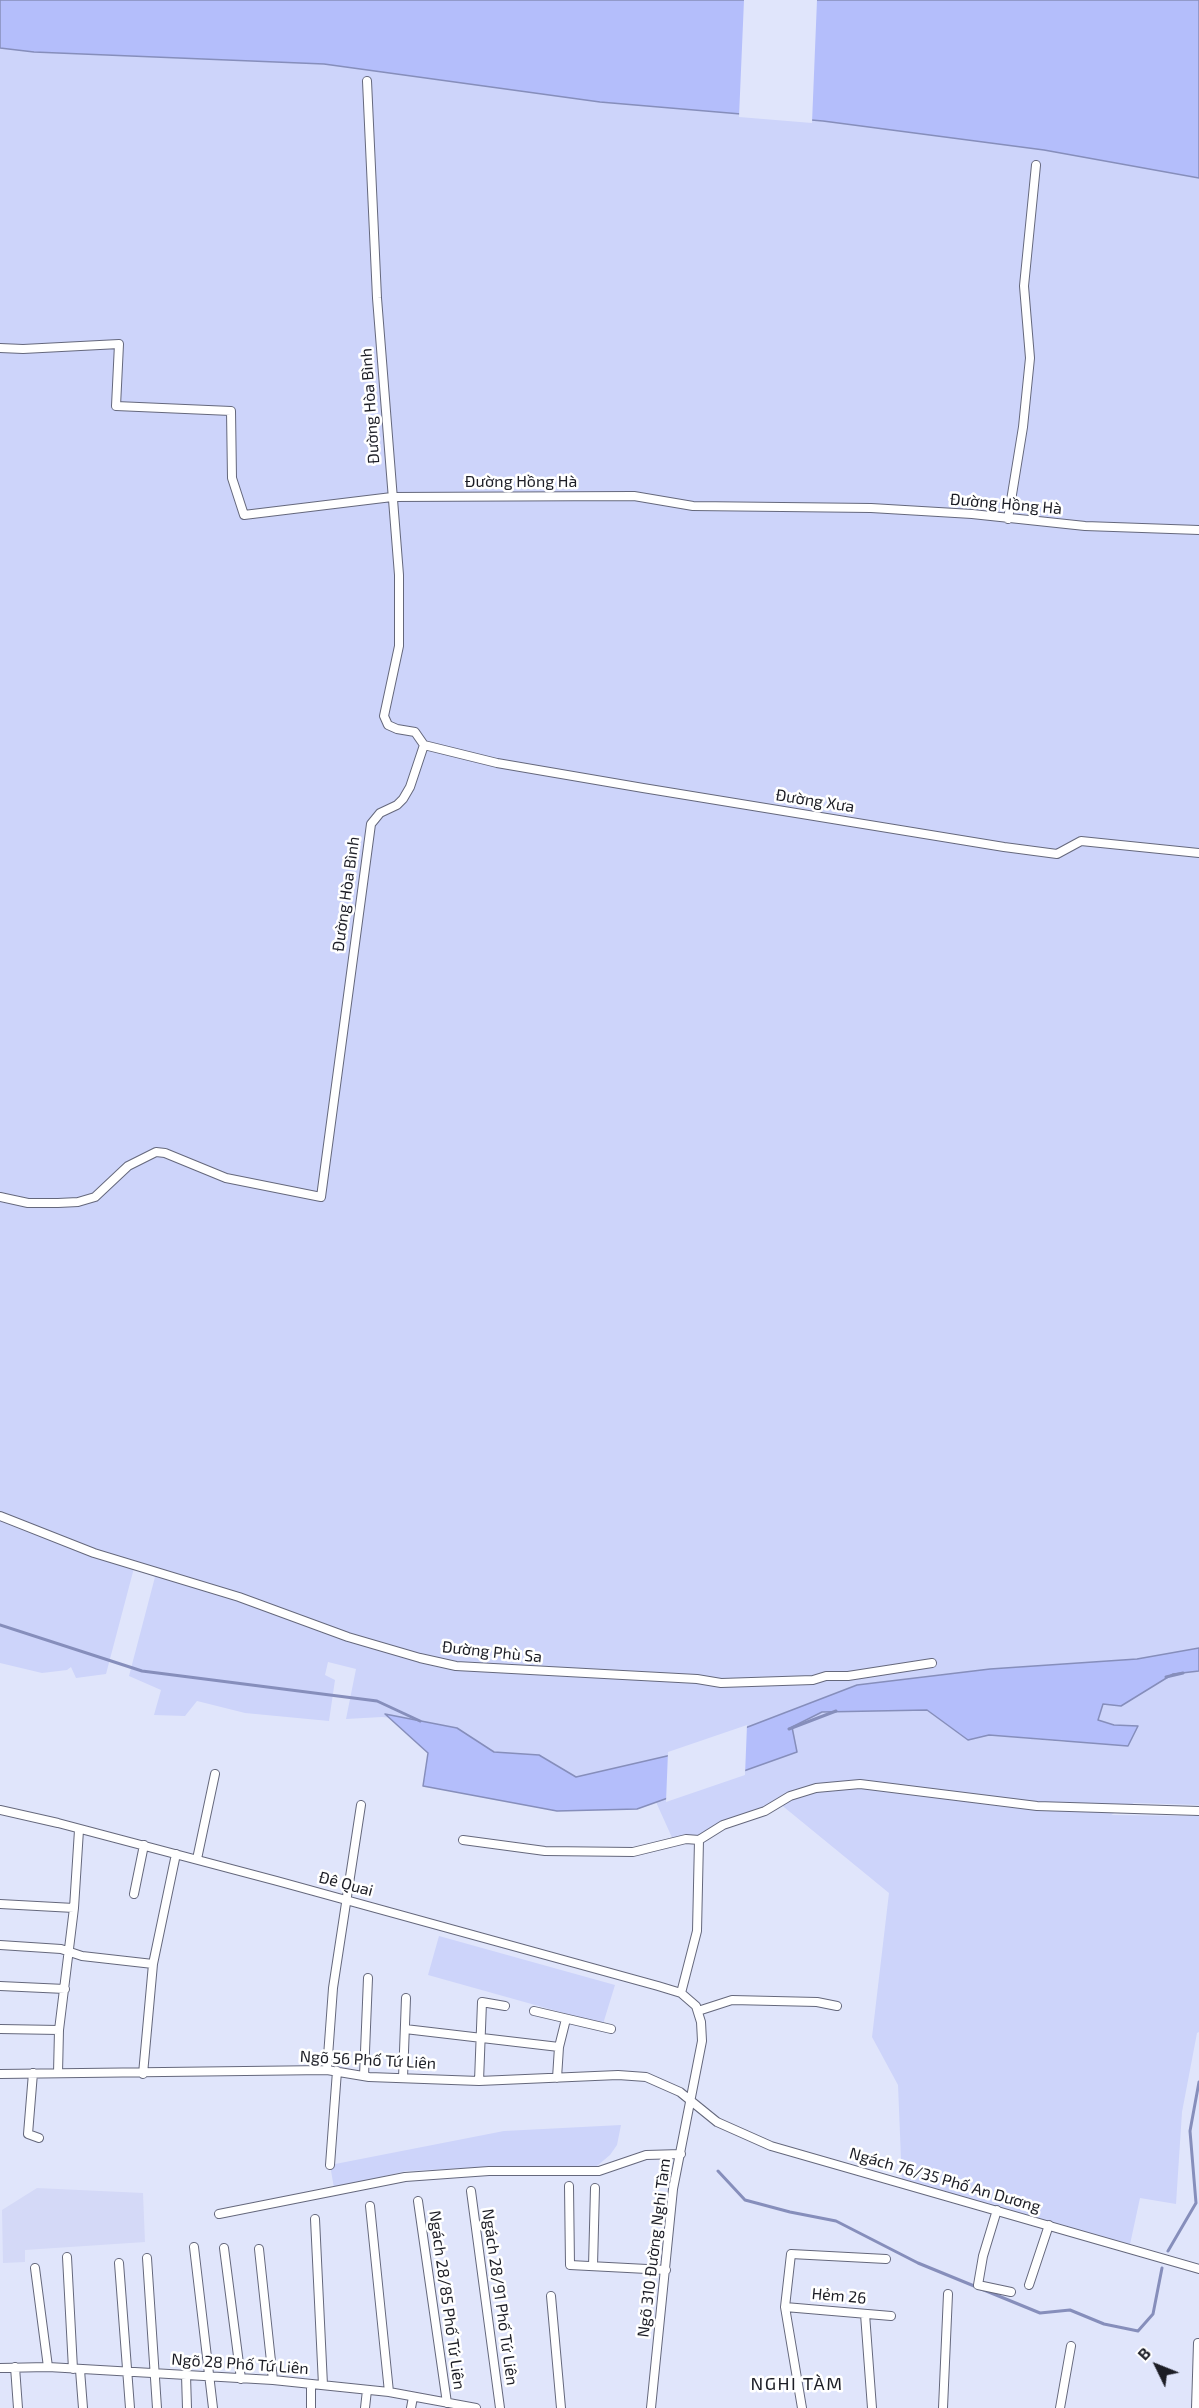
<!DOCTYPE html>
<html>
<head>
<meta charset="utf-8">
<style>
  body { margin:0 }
  #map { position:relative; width:1199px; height:2408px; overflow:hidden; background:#e0e5fb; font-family:"Exo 2",sans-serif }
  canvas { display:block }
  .north { position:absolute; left:1127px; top:2336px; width:60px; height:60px; -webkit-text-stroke:4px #fff; paint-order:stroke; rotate:313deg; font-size:16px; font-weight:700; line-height:24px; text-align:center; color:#1c1d25 }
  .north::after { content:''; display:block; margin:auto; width:21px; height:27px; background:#1c1d25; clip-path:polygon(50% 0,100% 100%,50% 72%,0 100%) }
</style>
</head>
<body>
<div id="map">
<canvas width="1199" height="2408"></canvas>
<div class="north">B</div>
</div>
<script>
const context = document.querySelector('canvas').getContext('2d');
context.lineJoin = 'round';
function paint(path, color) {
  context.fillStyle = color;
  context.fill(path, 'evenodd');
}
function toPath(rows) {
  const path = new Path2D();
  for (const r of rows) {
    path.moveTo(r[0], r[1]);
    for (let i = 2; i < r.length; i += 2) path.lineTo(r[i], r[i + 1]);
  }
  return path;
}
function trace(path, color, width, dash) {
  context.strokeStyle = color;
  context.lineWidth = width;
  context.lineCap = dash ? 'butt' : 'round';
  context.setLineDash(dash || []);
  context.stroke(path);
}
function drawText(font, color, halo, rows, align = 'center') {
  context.font = font + ' "Exo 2",sans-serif';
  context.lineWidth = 5;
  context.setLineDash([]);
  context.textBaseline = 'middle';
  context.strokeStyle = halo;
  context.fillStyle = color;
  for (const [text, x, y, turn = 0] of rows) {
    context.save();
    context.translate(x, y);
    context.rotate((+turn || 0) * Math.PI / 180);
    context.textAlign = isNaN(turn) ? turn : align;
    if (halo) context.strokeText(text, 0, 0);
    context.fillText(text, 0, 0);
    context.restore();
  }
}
paint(toPath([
  [37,2188,143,2193,145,2242,25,2250,25,2262,3,2263,2,2210]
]), '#d4d9f7');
paint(toPath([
  [0,48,34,52,324,64,600,102,823,121,1044,150,1199,178,1199,1648,1137,1659,990,1669,761,1722,680,1753,576,1777,539,1755,494,1752,457,1728,415,1720,382,1717,346,1719,356,1669,328,1662,325,1675,335,1680,329,1721,245,1713,197,1701,185,1716,154,1715,161,1690,129,1676,155,1577,134,1568,106,1674,76,1678,71,1667,67,1670,42,1673,0,1663],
  [1199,1671,1199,1805,1134,1803,1111,1815,1199,1816,1199,2032,1197,2033,1182,2112,1176,2204,1140,2198,1129,2249,902,2183,898,2085,872,2037,889,1893,779,1803,699,1840,674,1842,656,1802,797,1751,792,1727,822,1712,927,1710,968,1740,989,1735,1064,1742,1114,1725,1098,1720,1103,1704,1121,1706,1173,1674],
  [439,1936,615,1985,603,2024,428,1975],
  [621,2125,617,2145,610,2155,591,2171,490,2167,406,2171,334,2188,330,2165,504,2131]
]), '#cdd4fa');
const water = toPath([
  [0,0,1199,0,1199,178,1044,150,823,121,600,102,324,64,34,52,0,48,0,0],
  [1199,1648,1199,1671,1173,1674,1121,1706,1103,1704,1098,1720,1114,1725,1138,1726,1128,1746,989,1735,968,1740,927,1710,822,1712,792,1727,797,1752,637,1809,557,1811,423,1786,428,1753,385,1714,457,1728,494,1752,539,1755,576,1777,680,1753,857,1685,990,1669,1137,1659,1199,1648]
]);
paint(water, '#b4befb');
trace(water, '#868ebb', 1.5);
paint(toPath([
  [744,0,817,0,812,123,739,117],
  [747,1725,745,1775,666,1802,668,1752]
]), '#e0e5fb');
trace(toPath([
  [0,1625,142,1671,377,1701,420,1721],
  [1166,1677,1183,1673],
  [789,1729,836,1711],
  [718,2171,745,2200,790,2212,836,2221,918,2263,1040,2313,1070,2310,1104,2324,1138,2331,1153,2314,1162,2268],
  [1168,2251,1196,2203,1190,2131,1199,2082]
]), '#868ebb', 3);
const street = toPath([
  [0,348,23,349,119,344,116,406,231,411,232,478,244,515,392,497,634,496,693,506,871,508,972,514,1085,526,1199,530],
  [1008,519,1023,427,1030,358,1024,286,1036,165],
  [424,745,497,763,643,788,1004,847,1057,854,1081,841,1199,853],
  [0,1197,28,1203,58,1203,78,1202,95,1197,128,1166,156,1152,165,1153,226,1178,321,1197,371,824,380,813,397,805,403,799,410,787,424,745,415,732,397,729,388,725,384,716,399,646,399,575,377,298,367,81],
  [0,1516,94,1553,239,1597,348,1637,420,1658,456,1666,697,1679,721,1683,813,1680,826,1676,848,1676,932,1663],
  [0,1810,58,1823,277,1881,658,1986,681,1993,696,2006,701,2022,702,2041,673,2189,651,2408],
  [463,1840,545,1851,633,1852,686,1839,699,1840,723,1825,765,1811,790,1796,816,1788,860,1784,1037,1806,1199,1811],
  [197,1859,215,1774],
  [134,1894,144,1845],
  [0,1904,74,1908],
  [0,1945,61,1949,82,1956,153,1964],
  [0,1986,65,1989],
  [681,1993,697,1931,699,1840],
  [534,2011,611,2029],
  [698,2011,732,2000,817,2002,837,2006],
  [0,2029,59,2030],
  [405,2029,559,2047],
  [327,2070,333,1988,361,1805],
  [33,2073,28,2134,39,2138],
  [58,2073,59,2030,74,1908,79,1830],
  [0,2074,327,2070,369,2077,479,2081,618,2075,646,2077,680,2092,717,2122,771,2146,1199,2269],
  [143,2074,153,1964,176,1854],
  [364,2076,368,1978],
  [403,2078,406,1998],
  [557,2078,559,2047,566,2019],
  [479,2081,482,2002,505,2006],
  [330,2165,337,2071],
  [569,2186,570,2265,666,2270],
  [471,2191,500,2408],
  [418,2201,447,2403],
  [370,2206,389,2392],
  [997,2210,983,2256,978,2285,1011,2292],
  [219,2214,405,2177,489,2171,599,2171,646,2155,681,2154],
  [315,2219,323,2385],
  [194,2247,213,2408],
  [224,2248,241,2379],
  [259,2249,273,2380],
  [67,2257,73,2369],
  [147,2258,157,2408],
  [119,2263,130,2408],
  [593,2266,595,2188],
  [35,2268,48,2367],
  [1029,2285,1049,2225],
  [551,2296,561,2408],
  [785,2307,891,2316],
  [865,2314,872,2408],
  [15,2367,18,2408],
  [0,2368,48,2367,273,2380,389,2392,476,2408],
  [80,2370,83,2408],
  [186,2375,187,2408],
  [311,2408,311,2384],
  [365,2408,367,2390],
  [411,2408,413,2397],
  [802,2408,785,2307,791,2254,886,2259],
  [943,2408,948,2294],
  [1060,2408,1071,2346],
  [1196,2408,1198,2343]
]);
trace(street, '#65687c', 10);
trace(street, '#fff', 8);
drawText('16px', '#1c1d25', '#fff', [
  ["Đường Hòa Bình",370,406,-94],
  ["Đường Hồng Hà",521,482],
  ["Đường Hồng Hà",1006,504,5],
  ["Đường Xưa",815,801,9],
  ["Đường Hòa Bình",346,894,-82],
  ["Đường Phù Sa",492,1652,6],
  ["Đê Quai",346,1884,15],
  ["Ngõ 56 Phố Tứ Liên",368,2060,3],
  ["Ngách 76/35 Phố An Dương",945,2180,16],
  ["Ngõ 310 Đường Nghi Tàm",654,2248,-83],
  ["Hẻm 26",839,2296,5],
  ["Ngách 28/91 Phố Tứ Liên",500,2297,82],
  ["Ngách 28/85 Phố Tứ Liên",447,2300,82],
  ["Ngõ 28 Phố Tứ Liên",240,2364,4]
]);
context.letterSpacing = '1.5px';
drawText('18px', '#1c1d25', '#fff', [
  ["NGHI TÀM",797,2384]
]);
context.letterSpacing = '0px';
</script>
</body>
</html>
